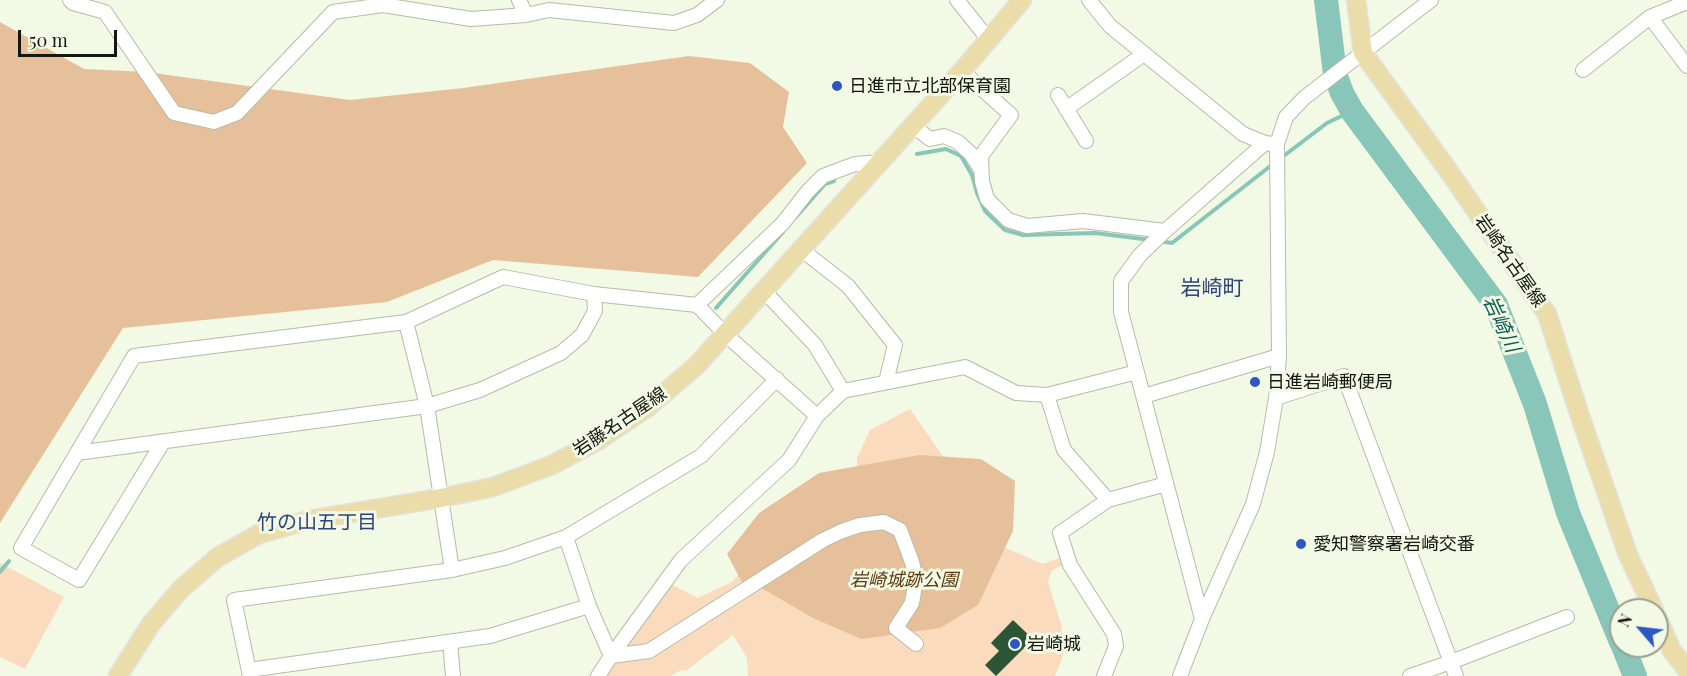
<!DOCTYPE html>
<html>
<head>
<meta charset="utf-8">
<style>
  body { margin:0 }
  #map { position:relative; width:1687px; height:676px; overflow:hidden; background:#f2f9e4; font-family:"Playfair Display",serif }
  canvas { display:block }
  .north { position:absolute; left:1609px; top:598px; width:60px; height:60px; box-sizing:border-box; background:#f2f9e4; border:2px solid #9a9f8f; border-radius:50%; rotate:298deg; font-size:16px; font-weight:700; line-height:24px; text-align:center; color:#151710 }
  .north::after { content:''; display:block; margin:auto; width:21px; height:27px; background:#2e57c6; clip-path:polygon(50% 0,100% 100%,50% 72%,0 100%) }
  .scale { position:absolute; left:18px; top:30px; width:99px; height:27px; box-sizing:border-box; border:3px solid #151710; border-top:0; padding-left:8px; font-size:18px; line-height:21px; white-space:nowrap; color:#151710; -webkit-text-stroke:4px #f2f9e4; paint-order:stroke }
</style>
</head>
<body>
<div id="map">
<canvas width="1687" height="676"></canvas>
<div class="north">N</div>
<div class="scale">50 m</div>
</div>
<script>
const context = document.querySelector('canvas').getContext('2d');
context.lineJoin = 'round';
function paint(path, color) {
  context.fillStyle = color;
  context.fill(path, 'evenodd');
}
function toPath(rows) {
  const path = new Path2D();
  for (const r of rows) {
    path.moveTo(r[0], r[1]);
    for (let i = 2; i < r.length; i += 2) path.lineTo(r[i], r[i + 1]);
  }
  return path;
}
function trace(path, color, width, dash) {
  context.strokeStyle = color;
  context.lineWidth = width;
  context.lineCap = dash ? 'butt' : 'round';
  context.setLineDash(dash || []);
  context.stroke(path);
}
function drawText(font, color, halo, rows, align = 'center') {
  context.font = font + ' "Playfair Display","Noto Sans JP",serif';
  context.lineWidth = 6;
  context.setLineDash([]);
  context.textBaseline = 'middle';
  context.strokeStyle = halo;
  context.fillStyle = color;
  for (const [text, x, y, turn = 0] of rows) {
    context.save();
    context.translate(x, y);
    context.rotate((+turn || 0) * Math.PI / 180);
    context.textAlign = isNaN(turn) ? turn : align;
    if (halo) context.strokeText(text, 0, 0);
    context.fillText(text, 0, 0);
    context.restore();
  }
}
paint(toPath([
  [910,409,947,462,994,543,1043,564,1064,556,1072,561,1052,570,1048,582,1061,624,1064,653,1055,676,748,676,747,658,733,635,686,671,681,670,671,676,606,676,617,654,669,583,698,598,732,582,760,551,857,476,857,458,870,430],
  [0,563,64,597,25,669,0,657]
]), '#fbdbbd');
paint(toPath([
  [0,22,84,69,146,72,350,100,463,88,689,56,750,63,789,92,783,127,807,163,698,277,493,260,387,302,123,328,0,523],
  [919,455,981,459,1015,481,1013,531,978,605,940,628,861,639,813,618,765,590,743,584,727,554,759,513,819,473]
]), '#e6c09a');
trace(toPath([
  [917,154,946,149,961,156,972,175,977,193,985,211,1005,230,1023,235,1095,233,1151,240],
  [1281,158,1327,123,1352,111],
  [796,217,825,184,834,181],
  [1158,241,1172,243,1273,164],
  [716,308,783,232],
  [0,572,9,561]
]), '#88c6b9', 4);
trace(toPath([
  [1326,0,1335,74,1342,93,1352,111,1496,305,1535,404,1568,513,1621,642],
  [1623,646,1635,676]
]), '#88c6b9', 24);
paint(toPath([
  [1013,620,1033,639,996,676,985,665,999,651,991,643]
]), '#2c5437');
const minor = toPath([
  [70,0,73,3,105,12,174,113,214,122,237,113,333,12,383,5,471,19,526,15,549,10,674,23,697,15,717,0],
  [519,0,526,15],
  [957,0,988,39],
  [1089,0,1110,26,1243,134,1265,143,1272,144],
  [1650,17,1687,66],
  [1583,70,1650,17,1687,2],
  [962,71,1011,115,981,156,982,181,987,199,1008,220,1027,226,1083,221,1165,231],
  [1058,95,1086,141],
  [1066,109,1144,54],
  [913,126,930,139,944,136,958,142,971,154,981,169],
  [802,250,848,286,895,345,886,382],
  [764,291,815,345,843,391],
  [697,305,783,223,808,191,823,176,855,164,881,162],
  [406,322,427,406,452,570],
  [1047,395,1064,450,1108,500],
  [1144,396,1279,356],
  [1276,398,1344,376,1456,676],
  [163,442,79,580,21,548,134,356,406,322,503,277,594,294,697,305,725,334,817,416],
  [77,453,427,406,480,390,561,353,582,335,595,311,594,294],
  [566,537,589,606,611,656],
  [1202,619,1121,312,1121,281,1140,255,1165,231,1265,143],
  [450,642,453,676],
  [611,656,649,651,823,540,842,531,860,525,884,522,900,530,912,562,916,579,912,603,896,628,916,644],
  [249,670,490,636,589,606],
  [250,676,234,600,452,570,505,558,566,537,701,456,777,379],
  [598,676,611,656,681,560,789,460,817,416,843,391,965,367,1016,393,1047,395,1137,372],
  [1104,676,1116,646,1114,634,1070,565,1060,533,1108,500,1166,484],
  [1180,676,1202,619,1253,504,1267,452,1276,398,1279,356,1277,144,1286,117,1304,98,1431,0],
  [1410,676,1451,662,1567,617]
]);
const major = toPath([
  [1356,0,1363,53,1448,170,1547,314,1580,416,1628,555,1654,610],
  [1657,617,1672,651,1687,670],
  [118,676,151,624,181,589,218,557,259,534,309,520,441,498,493,487,552,465,597,441,648,407,696,366,962,71,1022,0]
]);
trace(minor, '#b5bca8', 16);
trace(major, '#e3e3e2', 21);
trace(minor, '#fff', 14);
trace(major, '#ebddaa', 18);
for (const [x, y, r, color] of [
  [837,86,6,"#2e57c6"],
  [1255,382,6,"#2e57c6"],
  [1301,544,6,"#2e57c6"],
  [1015,644,6,"#2e57c6"]
]) {
  const dot = new Path2D();
  dot.arc(x, y, r, 0, 2 * Math.PI);
  context.fillStyle = color;
  context.fill(dot);
  trace(dot, '#f2f9e4', 2);
}
drawText('18px', '#151710', '#f2f9e4', [
  ["日進市立北部保育園",849,86],
  ["日進岩崎郵便局",1267,382],
  ["愛知警察署岩崎交番",1313,544],
  ["岩崎城",1027,644]
], 'left');
drawText('18px', '#151710', '#f2f9e4', [
  ["岩崎名古屋線",1510,261,55],
  ["岩藤名古屋線",620,422,-34]
]);
drawText('italic 18px', '#603b0f', '#f2f9e4', [
  ["岩崎城跡公園",904,580]
]);
drawText('italic 20px', '#075f53', '#f2f9e4', [
  ["岩崎川",1501,324,65]
]);
drawText('20px', '#2c437c', '#f2f9e4', [
  ["竹の山五丁目",317,523]
]);
drawText('21px', '#2c437c', '#f2f9e4', [
  ["岩崎町",1212,288]
]);
</script>
</body>
</html>
